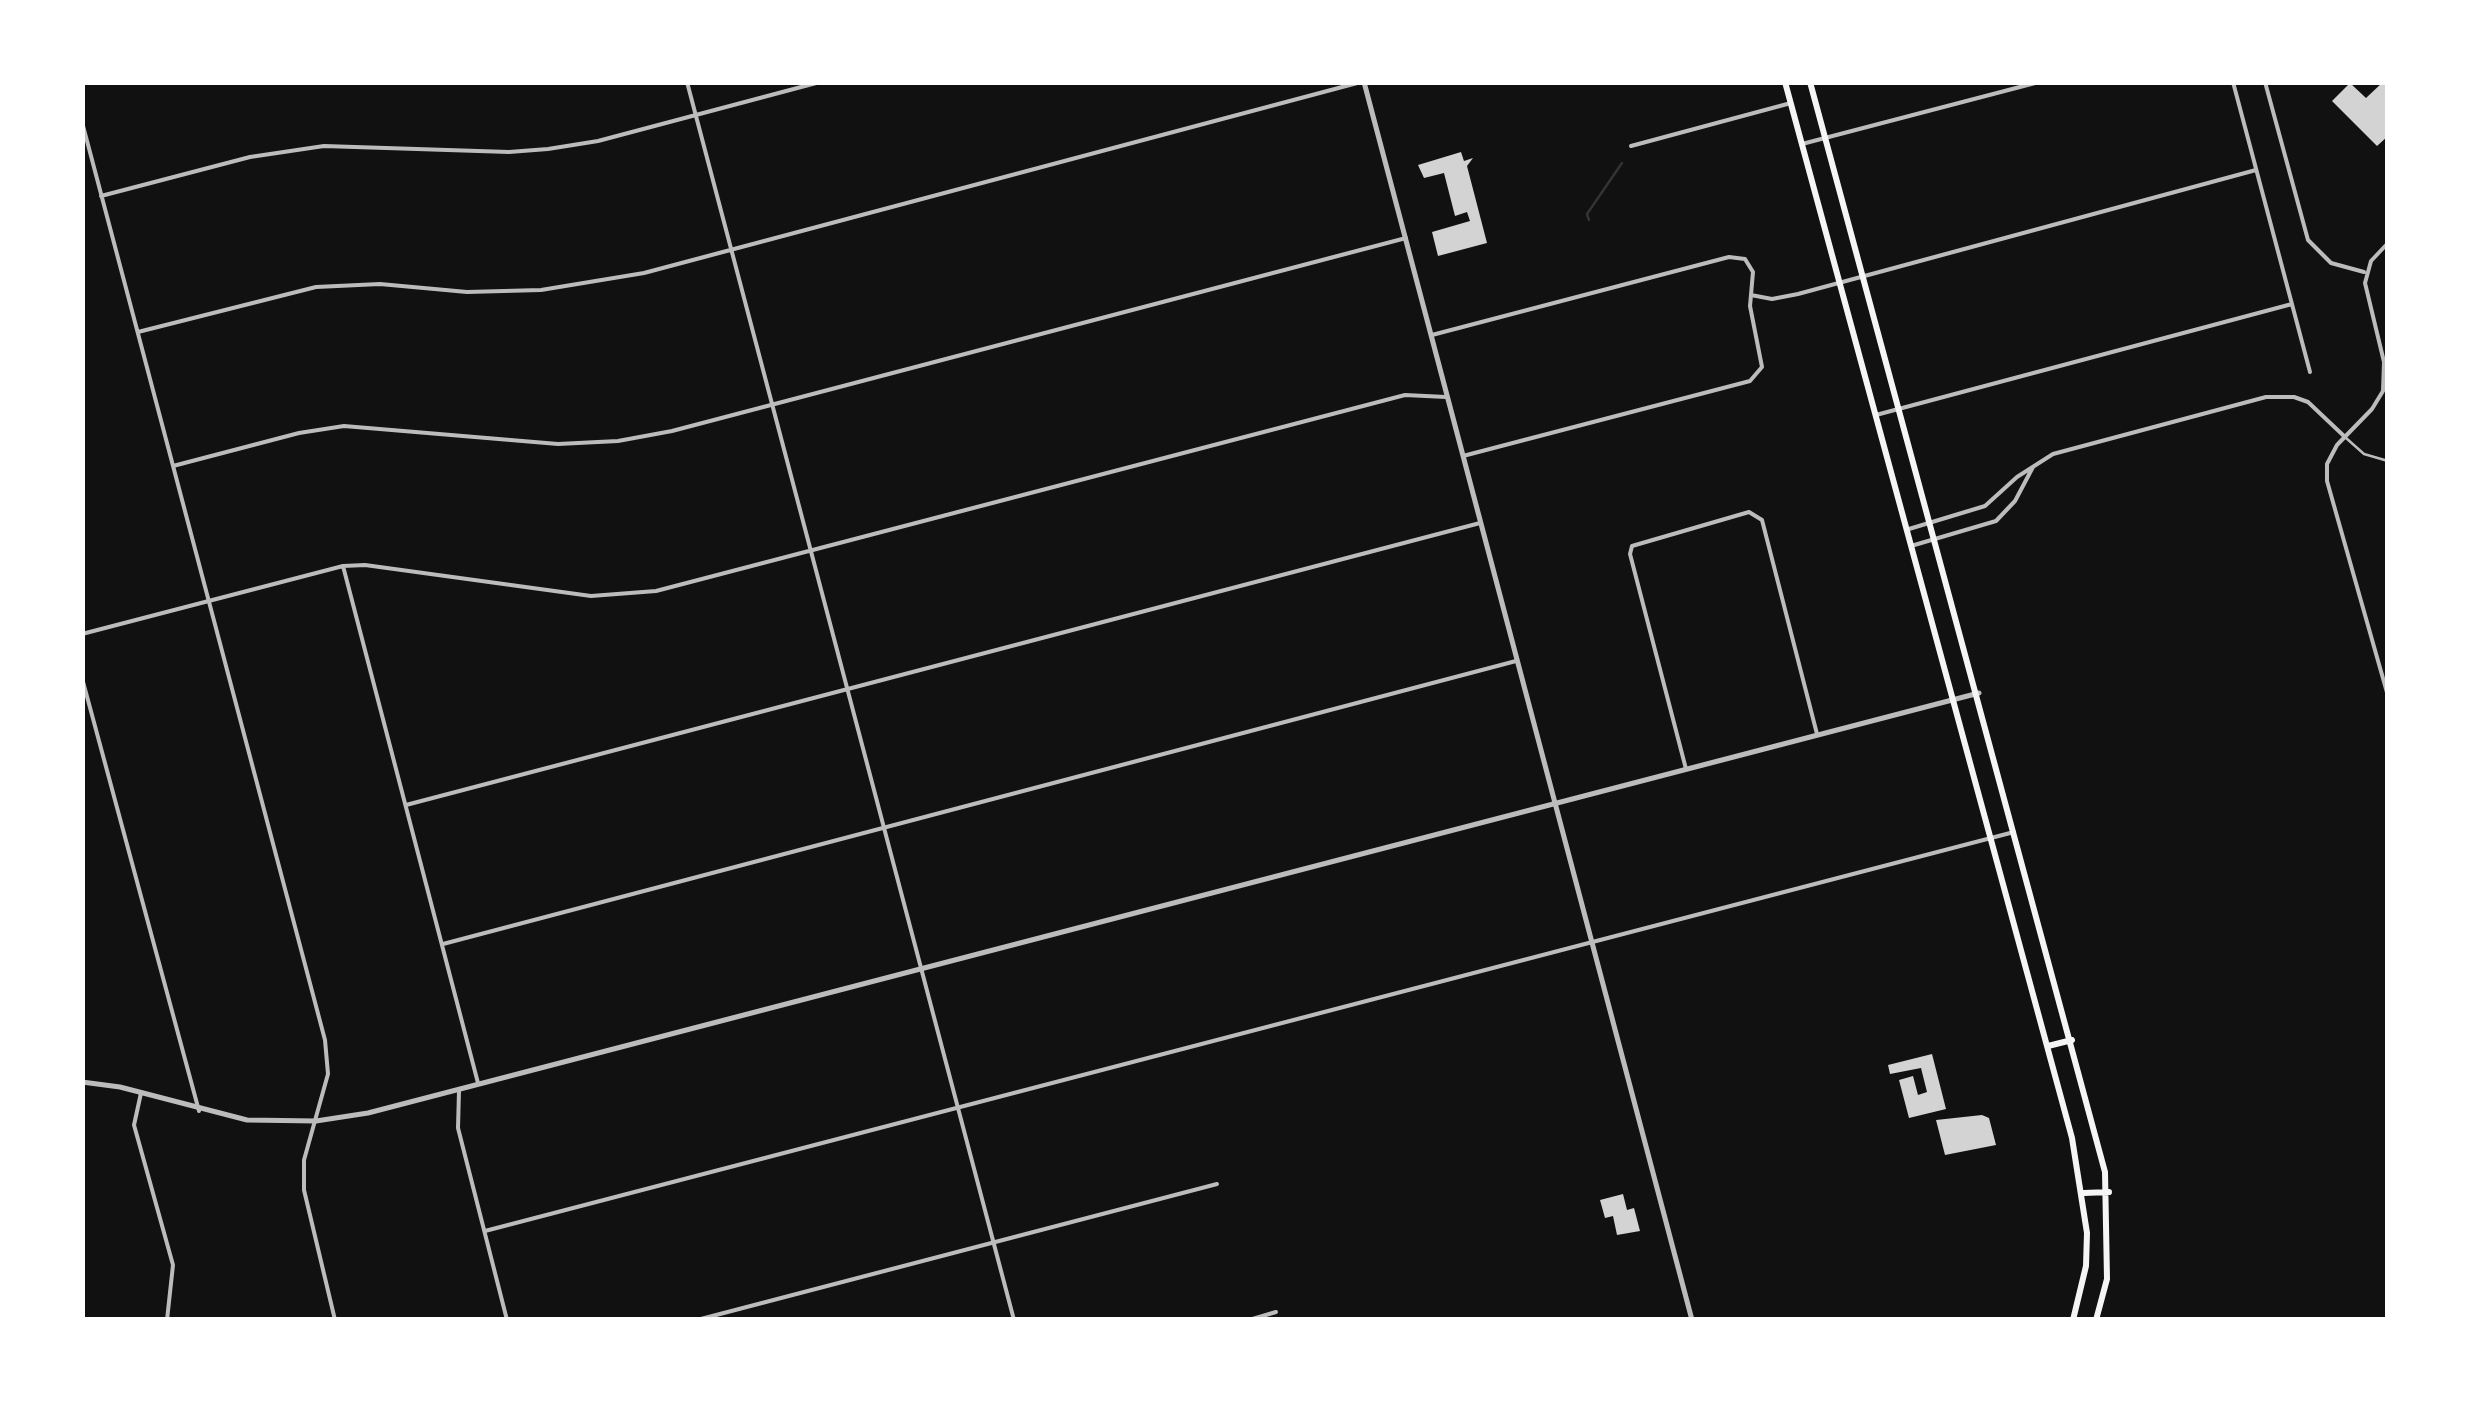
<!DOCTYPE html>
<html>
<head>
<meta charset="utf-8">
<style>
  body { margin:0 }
  #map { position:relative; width:2470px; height:1402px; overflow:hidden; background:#111; font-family:"DM Sans",sans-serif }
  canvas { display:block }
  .frame { position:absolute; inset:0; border:85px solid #fff; pointer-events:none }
</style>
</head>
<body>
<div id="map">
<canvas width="2470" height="1402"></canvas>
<div class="frame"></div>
</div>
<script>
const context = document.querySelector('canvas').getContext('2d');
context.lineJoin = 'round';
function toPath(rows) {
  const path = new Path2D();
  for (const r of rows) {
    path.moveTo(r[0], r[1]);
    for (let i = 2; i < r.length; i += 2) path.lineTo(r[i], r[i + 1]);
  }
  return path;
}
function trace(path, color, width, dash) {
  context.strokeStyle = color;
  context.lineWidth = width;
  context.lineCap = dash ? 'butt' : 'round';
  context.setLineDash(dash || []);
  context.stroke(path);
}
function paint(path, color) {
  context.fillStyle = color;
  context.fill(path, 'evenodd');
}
trace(toPath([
  [1589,220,1587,214,1622,163]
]), '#333', 2.5);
paint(toPath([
  [2383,82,2388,82,2388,136,2377,146,2332,101,2350,83,2366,98],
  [1461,152,1464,161,1473,158,1467,166,1487,243,1438,256,1432,232,1470,221,1467,212,1455,216,1444,173,1424,178,1418,165],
  [1932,1054,1946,1109,1909,1118,1899,1080,1913,1076,1918,1095,1927,1092,1921,1068,1890,1074,1888,1065],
  [1982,1115,1989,1118,1996,1145,1945,1155,1936,1120],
  [1623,1194,1627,1210,1634,1208,1640,1231,1617,1235,1613,1216,1605,1218,1600,1200]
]), '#d3d3d3');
trace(toPath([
  [2346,438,2364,454,2388,461]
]), '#bcbcbc', 2.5);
trace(toPath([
  [687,82,1014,1320],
  [2233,82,2310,372],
  [2265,82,2308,240,2331,263,2364,272],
  [82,122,325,1040,328,1074,304,1160,304,1190,335,1320],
  [1802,144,2039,82],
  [1631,146,1791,103],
  [101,196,250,157,324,146,509,152,548,149,598,141,820,82],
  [2388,243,2371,261,2365,283,2384,362,2383,391,2372,409,2337,445,2327,464,2327,481,2388,696],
  [1751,295,1772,299,1798,294,2256,170],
  [138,332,316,287,380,284,467,292,541,290,644,273,1361,82],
  [1432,335,1729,257,1745,259,1753,272,1750,306,1762,367,1750,381,1463,456],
  [1876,415,2292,304],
  [173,466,299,433,344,426,558,444,618,441,672,431,1406,238],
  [1909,529,1985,506,2017,477,2053,454,2266,397,2294,397,2308,402,2345,437],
  [1911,546,1996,521,2015,501,2033,467],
  [343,566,478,1083],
  [82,634,343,566,365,565,591,596,656,591,1405,395,1446,397],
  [82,678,199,1111],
  [1686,769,1630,554,1632,546,1749,512,1762,520,1817,734],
  [406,805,1480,523],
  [443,944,1516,661],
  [459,1091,458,1128,507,1320],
  [141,1093,134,1125,173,1265,167,1320],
  [485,1231,2014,832],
  [697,1320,1217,1184],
  [1249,1320,1276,1312]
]), '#bcbcbc', 4);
trace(toPath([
  [1364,82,1692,1320],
  [82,1082,120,1087,247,1120,316,1121,368,1113,1979,693]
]), '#bcbcbc', 5);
trace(toPath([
  [1785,82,2072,1138,2087,1233,2086,1266,2073,1320],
  [1810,82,2105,1172,2107,1279,2096,1320],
  [2048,1046,2072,1040],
  [2084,1193,2109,1192]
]), '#f5f5f5', 6);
</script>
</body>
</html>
